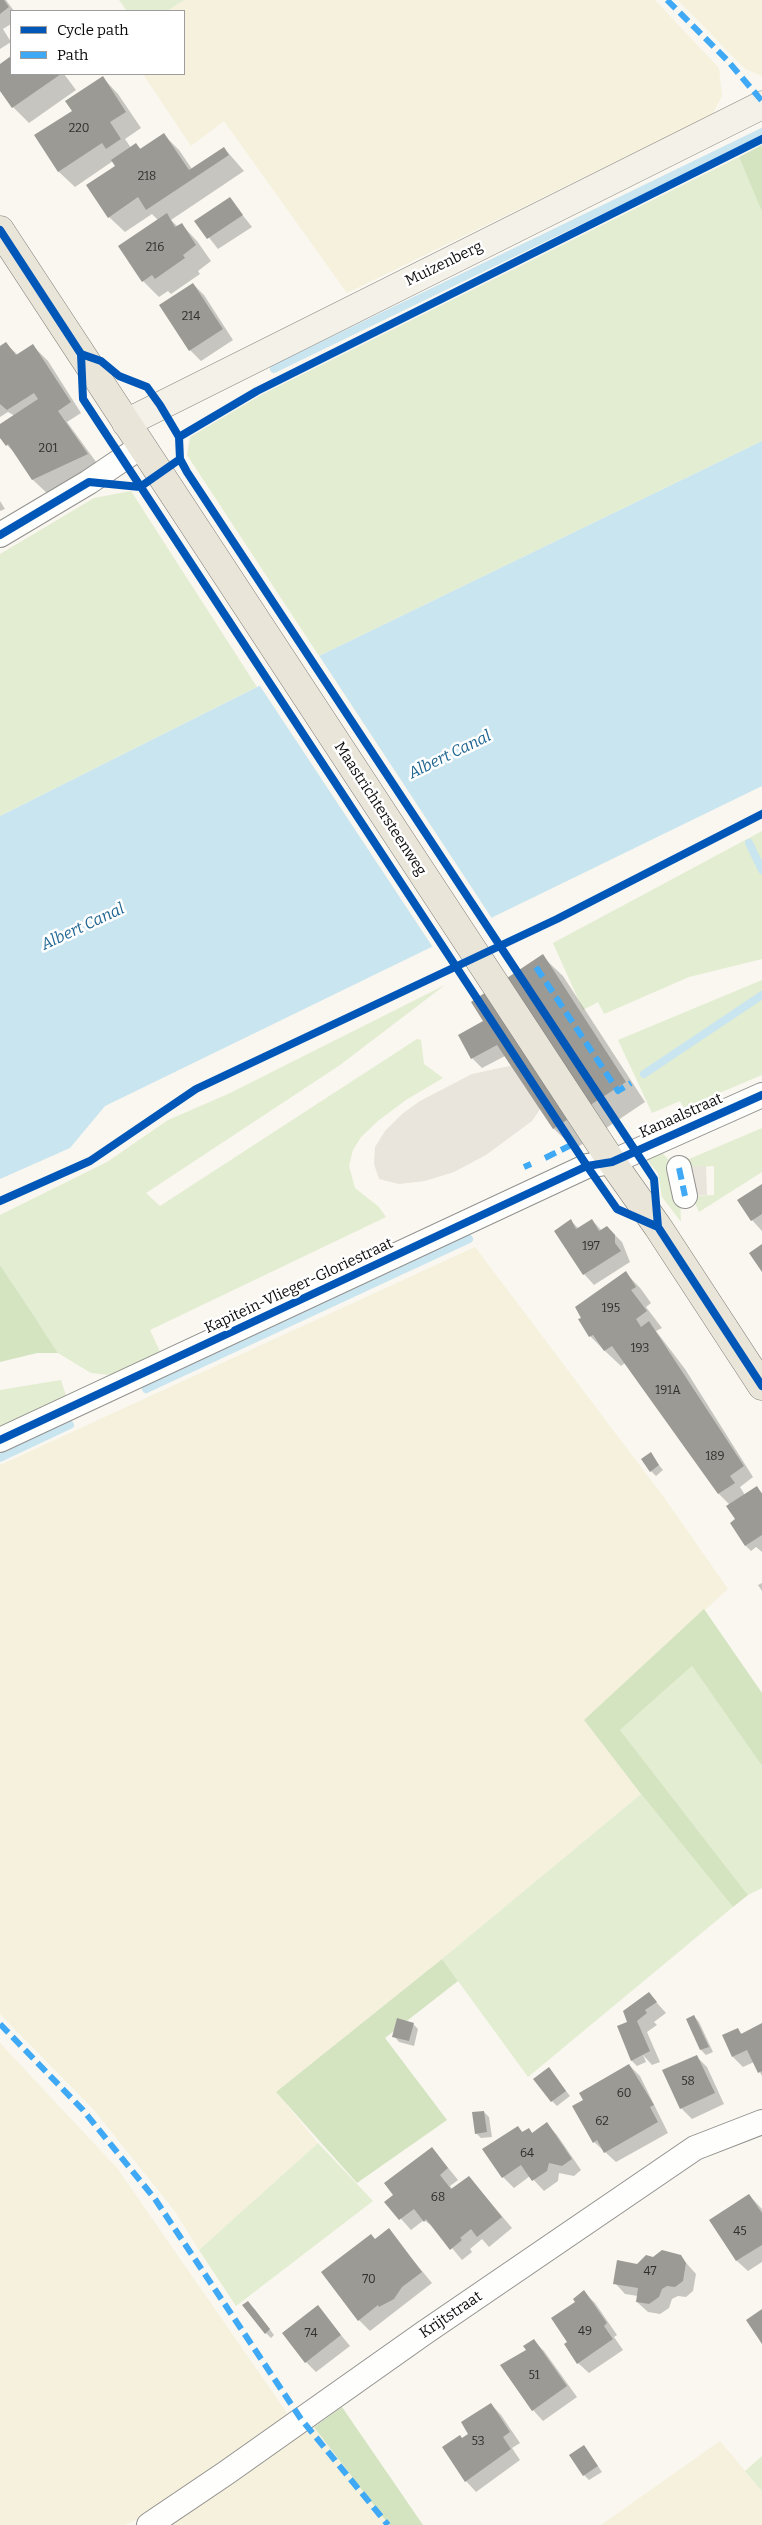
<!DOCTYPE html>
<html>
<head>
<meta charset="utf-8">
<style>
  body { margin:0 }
  #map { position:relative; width:762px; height:2525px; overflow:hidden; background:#f9f7ef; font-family:Bitter,serif }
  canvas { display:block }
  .legend { position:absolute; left:10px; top:10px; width:175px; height:65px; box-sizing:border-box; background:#fff; border:1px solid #9d9d9d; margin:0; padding:6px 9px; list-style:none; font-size:15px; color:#0b0b0b }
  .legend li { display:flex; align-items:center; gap:10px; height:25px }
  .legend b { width:25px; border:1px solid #9d9d9d }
</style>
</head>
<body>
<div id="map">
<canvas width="762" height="2525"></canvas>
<ul class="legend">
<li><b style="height:6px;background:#0057b8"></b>Cycle path</li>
<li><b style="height:6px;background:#3fa9f5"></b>Path</li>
</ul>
</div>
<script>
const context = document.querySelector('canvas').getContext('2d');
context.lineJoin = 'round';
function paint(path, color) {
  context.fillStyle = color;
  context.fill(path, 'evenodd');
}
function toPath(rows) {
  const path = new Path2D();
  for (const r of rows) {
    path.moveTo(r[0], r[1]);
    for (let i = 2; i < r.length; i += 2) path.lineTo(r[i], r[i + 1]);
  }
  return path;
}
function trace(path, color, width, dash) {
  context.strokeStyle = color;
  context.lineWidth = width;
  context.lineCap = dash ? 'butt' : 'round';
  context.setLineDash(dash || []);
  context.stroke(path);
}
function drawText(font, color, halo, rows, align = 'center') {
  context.font = font + ' Bitter,serif';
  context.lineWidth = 5;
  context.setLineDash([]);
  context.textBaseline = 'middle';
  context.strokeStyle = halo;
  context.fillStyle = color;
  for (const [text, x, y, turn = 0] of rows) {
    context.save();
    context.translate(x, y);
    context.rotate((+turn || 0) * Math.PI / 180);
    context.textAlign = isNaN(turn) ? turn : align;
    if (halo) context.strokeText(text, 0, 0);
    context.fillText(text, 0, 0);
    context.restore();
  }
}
paint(toPath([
  [184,0,655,0,719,68,722,96,712,115,347,293,224,121,191,146,143,74,184,74,184,11,167,11],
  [678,0,762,0,762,76,745,69],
  [475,1247,668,1503,728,1589,584,1720,641,1794,442,1959,276,2092,318,2143,199,2250,174,2210,94,2110,0,2014,0,1465],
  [0,2043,117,2168,287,2413,279,2425,160,2509,125,2525,0,2525],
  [314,2427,389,2525,163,2525,241,2474],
  [720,2441,762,2491,762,2525,601,2525]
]), '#f5f1dd');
paint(toPath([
  [119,0,184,0,167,11,127,11],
  [739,157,762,212,762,441,319,656,187,455,190,437,261,395],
  [131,491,257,687,0,816,0,554,94,498],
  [762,831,762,959,689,977,604,1014,598,1002,583,1010,553,943],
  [762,980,762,1075,684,1108,680,1101,652,1113,618,1040],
  [445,985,340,1065,146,1193,160,1206,417,1039,421,1040,424,1064,443,1078,406,1100,379,1120,361,1137,353,1150,349,1166,355,1188,379,1207,386,1217,150,1330,162,1356,119,1376,91,1373,58,1353,0,1265,0,1215,107,1162,168,1120,228,1094],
  [762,1128,762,1172,699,1212,692,1196,714,1195,714,1166,685,1168,682,1162],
  [656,1146,676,1168,671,1168,672,1196,680,1196,681,1222,662,1197,658,1173,646,1159],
  [61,1380,68,1402,0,1433,0,1390],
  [692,1666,762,1766,762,1888,748,1895,620,1730],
  [641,1794,733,1907,528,2077,442,1959],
  [318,2143,373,2201,236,2306,199,2250],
  [762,2456,762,2491,745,2471]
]), '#e3edd1');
paint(toPath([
  [762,145,762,212,739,157],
  [0,1265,32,1313,58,1353,37,1353,0,1362],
  [704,1609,762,1693,762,1766,692,1666,620,1730,748,1895,733,1907,641,1794,584,1720],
  [442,1959,458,1981,385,2038,447,2120,357,2183,276,2092],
  [342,2407,423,2525,389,2525,314,2427]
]), '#d4e4c0');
paint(toPath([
  [514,1065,545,1102,532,1121,486,1155,454,1172,425,1181,399,1184,379,1179,374,1164,375,1147,385,1131,402,1114,420,1101,472,1074],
  [706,1166,707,1195,672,1196,671,1168]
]), '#e9e5dc');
paint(toPath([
  [762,441,762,786,105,1106,70,1148,0,1179,0,816,319,656]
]), '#c9e5f0');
paint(toPath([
  [318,654,493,920,434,949,258,683]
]), '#f9f7ef');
paint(toPath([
  [0,0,6,0,14,11,11,11,11,24,3,29,11,42,0,49],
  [11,58,11,74,64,74,76,90,29,123,13,107,0,89,0,67],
  [103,78,118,94,141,128,125,139,131,148,136,144,142,150,164,135,179,150,192,169,224,148,244,171,171,220,178,227,182,225,197,241,211,261,198,271,200,274,171,294,168,291,159,297,143,281,119,246,158,220,152,214,125,232,109,217,117,167,113,161,75,187,59,172,36,136,74,111],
  [230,199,252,227,218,249,196,221],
  [193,284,204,295,233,340,201,361,190,350],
  [6,344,18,355,32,345,48,361,81,413,67,422,102,470,49,495,33,480,18,456,7,445,0,435,0,426,15,416,8,412,0,417,0,348],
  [0,501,5,509,0,511],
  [542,956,563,976,645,1102,575,1149,554,1129,507,1055,482,1068,472,1058,485,1021],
  [762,1185,762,1231,752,1220,739,1200],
  [592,1220,602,1231,611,1231,622,1242,630,1262,594,1285,584,1274,571,1221,579,1229],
  [626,1273,641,1289,651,1303,646,1307,662,1328,656,1331,685,1369,753,1477,740,1487,745,1495,757,1488,762,1493,762,1552,756,1547,751,1551,746,1546,731,1523,737,1520,730,1505,719,1494,625,1363,621,1366,606,1352,590,1336,580,1320],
  [650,1454,663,1470,656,1476,651,1471],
  [762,1583,762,1591,758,1585],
  [649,1994,666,2013,654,2022,657,2025,647,2032,660,2062,652,2065,643,2055,646,2062,637,2066,632,2061,619,2027,627,2024],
  [694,2016,699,2022,713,2052,706,2055,701,2050,688,2019],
  [413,2024,418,2029,414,2046,399,2042,394,2036],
  [762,2025,762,2076,754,2062,743,2067,733,2057,738,2030,743,2035],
  [696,2056,707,2067,724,2104,692,2119,681,2108],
  [629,2065,640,2076,668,2133,616,2162,594,2142],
  [553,2074,570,2096,557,2106,552,2101],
  [484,2112,489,2117,492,2137,481,2138,476,2133],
  [547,2124,557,2135,581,2170,574,2176,559,2173,558,2181,544,2191,530,2176,514,2188,503,2177,518,2127,523,2133,529,2129,533,2134],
  [432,2148,458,2180,450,2186,453,2190,469,2177,512,2228,489,2247,482,2239,470,2249,472,2252,462,2260,437,2230,424,2220,411,2230,386,2202,395,2195],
  [749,2195,762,2209,762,2262,748,2271,737,2261,711,2220],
  [388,2230,432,2283,370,2331,359,2320,375,2240],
  [680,2256,696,2274,693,2291,686,2297,678,2296,672,2299,669,2308,660,2314,648,2312,637,2302,638,2296,625,2294,615,2283,637,2265,653,2258],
  [584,2292,595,2303,617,2335,614,2337,623,2350,589,2373,578,2363,569,2342,576,2302],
  [253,2307,274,2335,271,2338,266,2333],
  [318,2307,350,2346,316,2372,306,2362],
  [534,2341,544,2351,577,2397,543,2421,533,2410,527,2350],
  [491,2404,501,2415,520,2443,512,2448,520,2460,476,2492,466,2481,462,2439,470,2434],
  [584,2446,602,2472,589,2480,584,2475]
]), '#0003');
trace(toPath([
  [274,369,762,132],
  [749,843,762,870],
  [644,1074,762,995],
  [146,1389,469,1239],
  [0,1458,70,1425]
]), '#c9e5f0', 8);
paint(toPath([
  [0,0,4,0,9,7,0,14],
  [11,56,11,74,61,74,12,108,0,91,0,64],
  [103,76,126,112,110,122,121,139,106,149,102,143,58,172,34,135,72,111,65,101],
  [164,133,189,170,224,147,229,155,146,210,138,197,108,218,86,185,115,166,111,160,136,143,140,149],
  [230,197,243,215,207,239,194,221],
  [167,213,175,227,182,223,196,245,183,255,185,258,155,279,152,275,142,282,118,246],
  [193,283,223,329,189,351,159,305],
  [6,342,16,355,33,344,71,402,58,411,88,454,32,480,8,444,6,446,0,438,0,424,38,399,34,393,7,410,0,404,0,346],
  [543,954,626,1082,553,1129,497,1045,471,1059,458,1035,483,1021,471,1002],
  [762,1184,762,1214,751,1221,737,1200],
  [571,1219,576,1229,592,1219,599,1231,607,1226,615,1235,615,1243,621,1251,583,1275,554,1231],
  [762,1244,762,1272,749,1253],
  [626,1271,636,1287,631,1290,647,1311,636,1319,641,1327,649,1321,744,1466,730,1476,735,1483,718,1494,612,1346,604,1351,593,1335,589,1337,578,1319,581,1318,575,1307],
  [651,1452,659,1465,650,1472,641,1459],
  [757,1486,762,1494,762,1535,745,1546,730,1523,735,1519,726,1506],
  [649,1992,657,2002,645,2010,647,2013,637,2021,650,2051,631,2061,617,2026,627,2022,623,2011],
  [694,2015,709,2047,700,2050,686,2019],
  [397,2018,414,2023,409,2041,392,2037],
  [762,2023,762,2071,758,2073,747,2050,732,2057,722,2035,738,2028,741,2034],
  [697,2055,715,2093,680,2109,662,2070],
  [629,2064,654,2105,650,2107,658,2122,604,2153,597,2140,593,2143,572,2106,583,2100,579,2093],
  [549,2067,566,2091,551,2102,533,2079],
  [484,2111,487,2132,475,2134,472,2112],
  [547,2122,572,2159,562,2166,549,2163,547,2171,532,2181,521,2165,502,2178,482,2149,518,2126,522,2132,529,2128,532,2133],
  [432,2147,448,2168,440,2175,451,2189,469,2176,502,2217,477,2237,471,2229,460,2238,462,2240,450,2250,426,2219,424,2222,414,2209,399,2220,384,2202,393,2195,384,2183],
  [749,2194,762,2213,762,2245,736,2261,709,2220],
  [389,2228,422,2272,402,2287,394,2299,379,2307,378,2305,358,2321,321,2272,371,2234,375,2239],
  [662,2250,681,2255,686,2263,683,2281,675,2287,667,2286,662,2289,659,2297,649,2304,636,2302,638,2288,613,2284,617,2260,637,2264,646,2255,653,2257],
  [584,2290,607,2323,604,2326,613,2339,577,2364,564,2344,567,2342,551,2318,575,2302,573,2299],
  [248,2301,270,2329,265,2334,242,2305],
  [318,2305,341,2335,305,2363,282,2333],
  [762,2309,762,2344,746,2320],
  [534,2339,567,2386,532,2411,500,2365,526,2350,523,2346],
  [491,2403,510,2432,503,2437,511,2449,465,2482,442,2447,460,2435,462,2438,468,2434,461,2422],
  [584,2445,598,2466,583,2476,569,2455]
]), '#9c9a95');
const street = toPath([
  [0,535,89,482,142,446],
  [679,1168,685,1196],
  [0,1440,587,1166,612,1162,762,1095],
  [149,2525,226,2473,424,2333,695,2148,762,2122]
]);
const secondary = toPath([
  [126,423,762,105]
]);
const primary = toPath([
  [0,230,612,1162,658,1227,762,1386]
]);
trace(street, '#92918e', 26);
trace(secondary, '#898884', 29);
trace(primary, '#7f7f7b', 29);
trace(street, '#fefefd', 24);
trace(secondary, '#f3f1e8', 28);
trace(primary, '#eae5d9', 28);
trace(toPath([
  [667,0,727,60,762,101],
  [536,967,618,1091,631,1083],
  [545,1158,573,1144],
  [524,1167,531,1164],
  [679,1168,685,1196],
  [0,2024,83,2110,155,2199,301,2419,388,2525]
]), '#3fa9f5', 6, [12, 6]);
trace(toPath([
  [0,230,81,354],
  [81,354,101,361,119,376,147,387,160,405,179,437,180,459,187,472,654,1179,658,1227,762,1386],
  [81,354,83,399,587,1166,617,1209,658,1227],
  [179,437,257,391,762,139],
  [0,535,89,482,140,487,180,459],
  [0,1201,90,1161,196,1089,557,919,762,814],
  [0,1440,587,1166,612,1162,762,1095]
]), '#0057b8', 8);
drawText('12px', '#2f2f2e', null, [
  ["220",79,129],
  ["218",147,177],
  ["216",155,248],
  ["214",191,317],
  ["201",48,449],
  ["197",591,1247],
  ["195",611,1309],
  ["193",640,1349],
  ["191A",668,1391],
  ["189",715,1457],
  ["58",688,2082],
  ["60",624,2094],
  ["62",602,2122],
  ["64",527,2154],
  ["68",438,2198],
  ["45",740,2232],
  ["47",650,2272],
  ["70",369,2280],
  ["49",585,2332],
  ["74",311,2334],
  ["51",534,2376],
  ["53",478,2442]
]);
drawText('15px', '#0b0b0b', '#fff', [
  ["Muizenberg",444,264,-26],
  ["Maastrichtersteenweg",380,809,57],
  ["Kanaalstraat",681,1116,-24],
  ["Kapitein-Vlieger-Gloriestraat",299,1286,-25],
  ["Krijtstraat",451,2315,-34]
]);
drawText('italic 16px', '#206692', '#fff', [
  ["Albert Canal",450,755,-26],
  ["Albert Canal",83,927,-25]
]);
</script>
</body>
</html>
